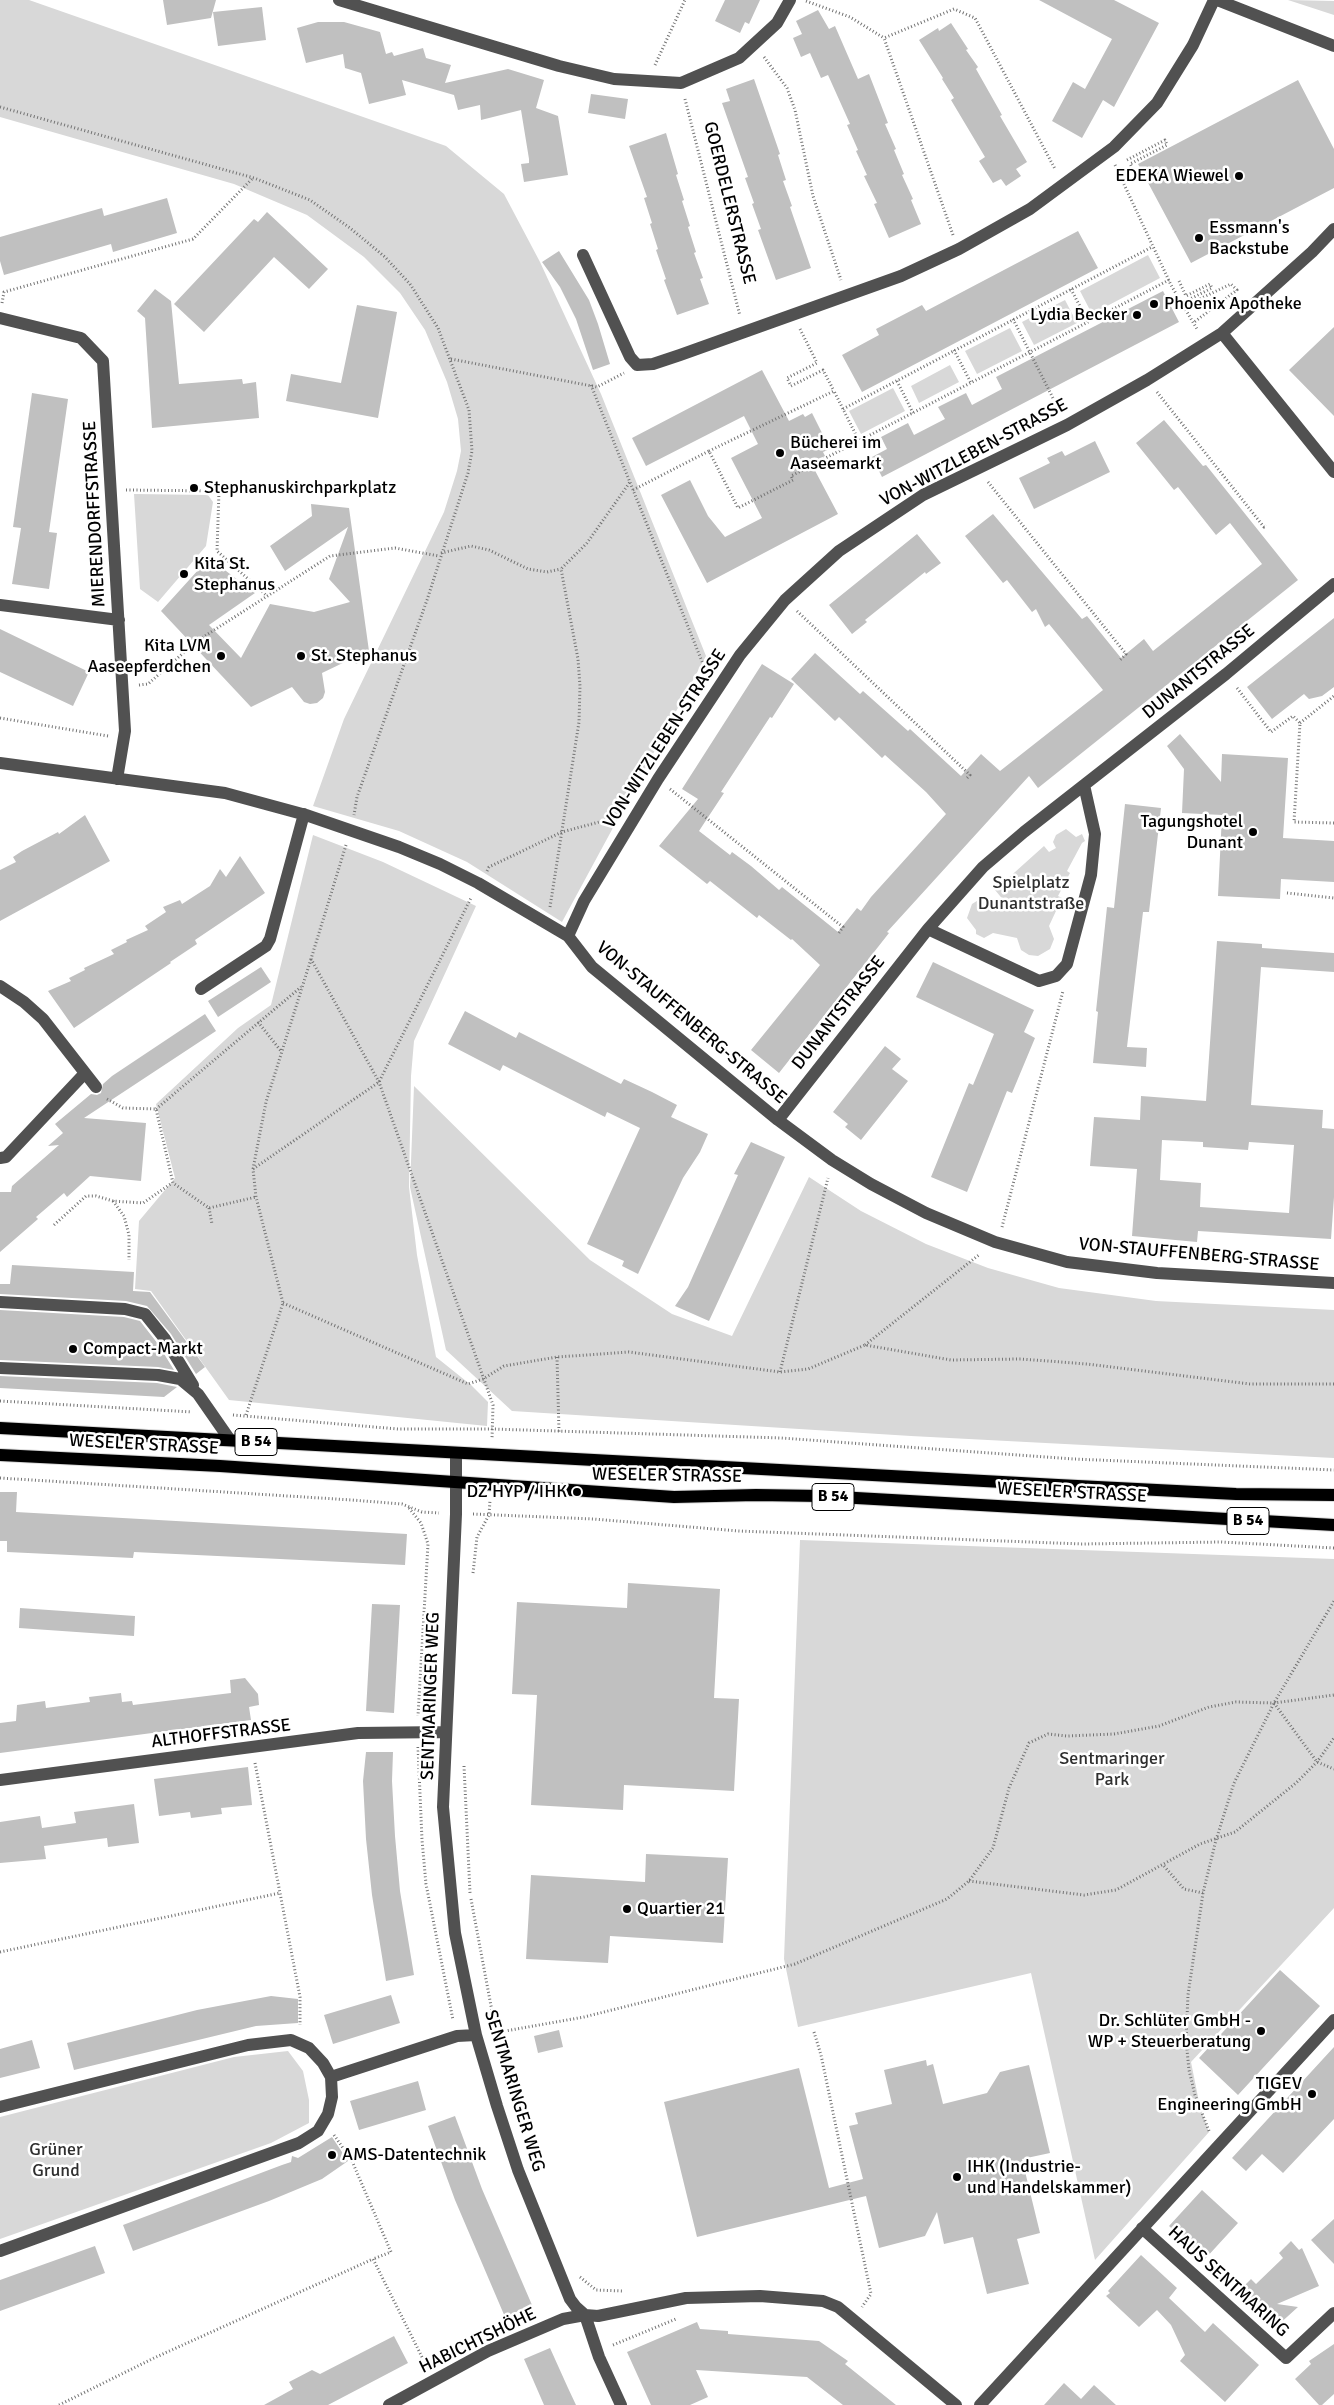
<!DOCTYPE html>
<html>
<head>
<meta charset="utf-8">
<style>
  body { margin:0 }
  canvas { display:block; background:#fff }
</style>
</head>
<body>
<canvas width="1334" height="2405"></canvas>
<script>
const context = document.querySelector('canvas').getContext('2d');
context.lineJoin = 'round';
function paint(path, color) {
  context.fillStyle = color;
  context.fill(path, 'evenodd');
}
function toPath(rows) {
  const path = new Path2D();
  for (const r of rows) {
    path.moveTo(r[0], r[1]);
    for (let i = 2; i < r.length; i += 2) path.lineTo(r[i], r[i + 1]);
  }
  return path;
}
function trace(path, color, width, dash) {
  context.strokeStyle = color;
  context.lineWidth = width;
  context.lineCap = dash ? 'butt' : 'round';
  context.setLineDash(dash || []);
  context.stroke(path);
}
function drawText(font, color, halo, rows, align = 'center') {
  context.font = font + ' Signika,sans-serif';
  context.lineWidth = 5;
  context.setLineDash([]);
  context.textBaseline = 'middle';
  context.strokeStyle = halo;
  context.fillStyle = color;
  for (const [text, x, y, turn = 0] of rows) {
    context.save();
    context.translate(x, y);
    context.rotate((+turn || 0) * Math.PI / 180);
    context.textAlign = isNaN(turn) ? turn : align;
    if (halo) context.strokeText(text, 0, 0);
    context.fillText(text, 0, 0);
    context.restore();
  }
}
paint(toPath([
  [0,0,29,0,446,146,504,194,540,262,601,394,706,656,562,922,467,862,399,831,313,806,344,719,444,512,457,471,461,451,458,419,447,382,425,330,400,293,364,257,307,215,234,184,0,117],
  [1288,0,1334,1,1334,15],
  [1148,255,1160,278,1092,314,1080,291],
  [1065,300,1077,323,1034,345,1022,322],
  [1010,328,1022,351,977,374,965,351],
  [950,365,959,382,919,403,911,386],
  [893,388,905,411,861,434,849,411],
  [134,494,208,495,213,502,206,546,158,602,140,589],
  [1066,829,1076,837,1082,834,1085,841,1082,843,1067,871,1070,873,1058,896,1062,898,1049,926,1054,939,1050,949,1038,956,1029,955,1021,950,1017,938,993,933,984,938,976,934,976,930,967,918,972,904,980,899,989,900,1000,908,1005,902,995,890,1044,846,1049,852,1056,848,1053,842,1056,835],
  [313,835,383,862,476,906,414,1041,411,1076,409,1187,417,1255,436,1357,471,1385,488,1402,487,1426,229,1400,151,1291,135,1289,139,1221,175,1178,156,1104,238,1028,271,1005],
  [414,1086,590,1260,672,1314,732,1336,809,1177,861,1211,926,1244,988,1268,1059,1288,1156,1301,1334,1310,1334,1458,911,1436,512,1411,446,1350,410,1187],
  [800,1540,1334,1559,1334,1908,1191,2062,1200,2107,1209,2132,1095,2260,1031,1973,798,2027,784,1959],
  [288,2051,303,2071,309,2100,309,2123,271,2143,0,2239,0,2117,234,2057]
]), '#d8d8d8');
paint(toPath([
  [163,0,216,0,211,18,167,25],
  [725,0,760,0,749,24,745,22,740,33,715,21],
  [1039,0,1114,0,1159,23,1114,107,1103,100,1082,138,1052,121,1073,82,1085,89,1112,39],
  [262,7,266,40,218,46,213,12],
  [818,10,829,29,835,26,858,79,869,74,888,123,885,124,896,149,894,150,904,174,902,175,913,199,911,200,921,224,889,238,874,204,877,203,864,176,867,175,856,151,858,150,847,125,850,124,828,75,821,78,810,53,801,57,793,38,802,34,796,21],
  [318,22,344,22,380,32,386,54,392,52,394,56,423,48,426,58,451,65,445,83,508,69,544,80,536,108,558,116,568,175,524,182,521,164,529,163,529,159,521,110,481,120,480,105,458,110,454,95,402,80,406,95,369,104,361,73,345,68,343,54,306,63,297,28],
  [951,23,968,49,966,50,978,67,976,69,1002,115,1000,116,1027,162,1016,169,1021,176,1006,186,1001,179,993,183,979,161,985,157,951,100,954,98,942,79,943,78,919,40,938,28,939,31],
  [754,79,780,154,778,155,786,180,783,181,792,206,790,207,811,268,776,280,758,230,761,229,752,204,754,203,745,178,748,177,722,103,730,101,726,89],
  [1298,80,1334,149,1334,188,1191,263,1138,164],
  [591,94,628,99,625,119,588,113],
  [666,133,678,174,676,175,684,200,682,201,690,226,688,227,696,252,694,253,703,278,700,279,709,304,677,315,664,280,666,279,656,250,658,249,650,224,652,223,644,198,647,197,629,146],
  [167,198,177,233,113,252,111,244,4,275,0,261,0,237,102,208,104,216],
  [267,212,328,269,309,289,274,257,204,332,174,304,254,219,258,222],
  [1078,231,1098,268,862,392,842,355,879,335,876,329,922,305,926,311],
  [559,251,589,300,598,324,610,364,593,370,576,319,560,287,542,262],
  [155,289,171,301,179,384,242,379,243,384,256,382,259,418,152,428,145,318,137,311],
  [1163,291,1179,322,882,477,872,457,887,449,881,437,908,423,914,435,945,419,938,407,966,393,972,405,1002,389,996,377],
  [357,305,397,312,378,418,286,401,291,374,341,383],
  [1334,327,1334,416,1289,370],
  [762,370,789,421,803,414,805,417,812,413,830,449,823,452,825,456,811,463,838,514,707,583,661,495,690,480,708,516,725,537,762,518,731,458,758,444,744,416,646,466,632,438],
  [32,393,68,399,49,532,57,533,49,589,12,584,21,528,13,527],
  [1164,420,1203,466,1206,465,1298,580,1038,788,1029,776,887,932,889,933,779,1073,751,1050,820,965,792,939,791,940,759,915,757,918,710,881,707,884,659,846,698,799,682,789,762,664,794,684,772,718,770,717,721,792,724,793,699,831,730,855,732,852,751,866,779,890,782,887,838,932,857,908,861,911,871,897,946,814,926,792,885,755,882,758,839,717,835,721,791,679,815,653,860,694,863,691,908,731,910,729,961,776,981,754,1000,771,1103,690,1049,624,1045,627,1036,609,1032,612,1007,580,1003,583,965,536,993,514,1082,619,1087,616,1121,658,1144,639,1153,651,1262,564,1230,523,1216,535,1178,487,1174,490,1136,443],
  [1095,441,1110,472,1034,509,1019,478,1050,463,1047,458,1062,451,1065,456],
  [311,504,349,508,369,651,360,655,357,664,349,660,322,673,325,692,323,698,317,703,310,704,304,702,292,687,251,707,161,611,209,558,255,593,209,625,241,658,270,604,314,612,350,602,329,579,348,527,285,571,270,546,312,516],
  [917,534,941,563,926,574,925,572,865,620,867,622,852,634,829,605],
  [1334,618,1334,687,1322,696,1309,699,1304,694,1272,719,1247,687],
  [0,629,89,672,73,706,0,672],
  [1180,734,1221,782,1222,754,1288,758,1283,838,1334,841,1334,882,1281,879,1280,899,1218,896,1222,815,1182,813,1184,769,1167,746],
  [1125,804,1161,808,1149,912,1143,912,1127,1047,1147,1048,1146,1067,1093,1063,1098,1012,1096,1011,1107,907,1114,908],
  [85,815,110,861,0,921,0,870,16,862,13,857,22,851,58,832,59,834],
  [240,856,265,893,195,940,197,944,170,962,171,963,74,1028,48,991,71,981,69,978,85,970,84,968,114,954,111,950,127,942,126,940,148,930,145,926,166,912,163,907,180,900,182,904,210,886,220,869,226,877],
  [1217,941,1262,944,1262,948,1334,953,1334,972,1261,967,1251,1105,1323,1110,1322,1128,1334,1129,1334,1197,1331,1239,1198,1231,1197,1242,1132,1236,1137,1169,1090,1166,1094,1117,1140,1120,1141,1096,1206,1101],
  [1162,1140,1203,1142,1203,1147,1248,1150,1249,1142,1294,1145,1289,1213,1200,1207,1201,1183,1160,1180],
  [933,962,1034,1010,1024,1032,1035,1038,1012,1093,1007,1091,967,1192,931,1177,969,1083,973,1085,994,1034,916,997],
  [261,967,271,982,218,1017,208,1001],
  [465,1011,516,1038,519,1032,621,1084,624,1079,652,1092,677,1105,671,1117,708,1134,700,1152,683,1178,638,1274,622,1266,624,1261,587,1244,640,1128,607,1112,605,1117,503,1065,500,1071,448,1044],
  [205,1014,216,1031,84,1118,146,1123,141,1181,90,1176,67,1197,64,1193,36,1217,38,1219,0,1252,0,1192,11,1192,12,1186,59,1145,48,1146,63,1133,55,1124,91,1094,97,1095,101,1093,103,1084,112,1076],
  [885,1046,901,1059,892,1069,908,1081,861,1140,845,1127,848,1124,833,1112],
  [751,1142,785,1157,709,1321,675,1306,688,1287,738,1175,734,1174],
  [12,1265,134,1272,133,1291,150,1292,205,1367,196,1374,171,1334,147,1306,126,1301,0,1294,0,1284,10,1284],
  [0,1310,124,1317,140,1321,158,1344,174,1370,158,1367,0,1360],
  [0,1376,157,1383,177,1387,164,1397,0,1388],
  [0,1492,17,1492,16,1512,407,1534,405,1565,134,1552,133,1558,7,1552,7,1541,0,1541],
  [628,1583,720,1589,714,1698,739,1699,734,1791,624,1785,623,1810,531,1805,537,1695,512,1694,517,1602,627,1608],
  [372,1604,400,1605,394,1713,366,1711],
  [20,1608,135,1616,134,1636,19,1628],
  [245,1678,258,1694,259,1705,249,1707,251,1720,0,1753,0,1723,16,1721,17,1705,45,1701,46,1708,90,1702,89,1697,121,1693,122,1702,132,1701,133,1705,231,1693,230,1680],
  [366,1752,393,1752,392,1781,395,1836,400,1891,414,1975,386,1981,372,1895,366,1839,363,1781],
  [248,1767,252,1805,221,1808,222,1814,191,1818,190,1812,159,1816,154,1779],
  [134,1804,139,1843,108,1847,107,1838,44,1846,46,1859,0,1863,0,1822,40,1816,42,1828,76,1823,74,1812],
  [646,1854,728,1858,723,1943,610,1936,608,1963,526,1959,531,1875,645,1882],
  [1280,1970,1320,2006,1238,2095,1199,2058],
  [391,1995,400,2023,333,2044,324,2015],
  [271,1996,298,1999,298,2023,256,2026,74,2070,67,2043,197,2010],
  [559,2030,563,2047,538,2053,534,2036],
  [32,2040,40,2068,0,2078,0,2049],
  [1334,2047,1334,2119,1283,2173,1262,2154,1246,2171,1232,2158],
  [926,2060,927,2066,933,2064,943,2104,987,2093,1000,2072,1029,2065,1050,2153,1022,2159,1040,2233,1017,2239,1029,2284,987,2294,973,2237,944,2244,937,2212,925,2236,879,2248,866,2196,697,2237,664,2102,799,2068,829,2188,863,2179,849,2126,858,2124,855,2113,892,2104,884,2070],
  [418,2081,426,2110,359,2130,350,2101],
  [455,2116,482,2189,532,2305,505,2317,455,2200,428,2126],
  [332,2137,348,2161,322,2179,269,2201,133,2251,123,2225,282,2165,291,2162,292,2156,298,2158],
  [1202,2190,1238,2223,1205,2259,1169,2226],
  [1334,2219,1334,2264,1311,2240],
  [1291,2241,1299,2250,1302,2248,1319,2286,1277,2304,1298,2307,1277,2326,1252,2300,1250,2302,1239,2291,1251,2279,1256,2284,1283,2258,1279,2253],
  [95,2246,105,2273,0,2311,0,2280],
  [1141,2255,1177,2288,1169,2298,1205,2332,1213,2323,1259,2365,1225,2402,1180,2361,1185,2355,1171,2325,1157,2310,1139,2327,1106,2296,1110,2293,1108,2291],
  [697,2322,700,2329,728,2331,728,2334,819,2341,848,2361,845,2364,896,2405,843,2405,807,2377,696,2370,708,2397,690,2405,651,2405,627,2352],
  [394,2336,408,2363,328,2405,264,2405,293,2389,289,2382,312,2370,320,2374],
  [1334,2344,1334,2394,1322,2405,1319,2405,1295,2379,1311,2364,1309,2361],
  [550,2348,568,2388,576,2405,544,2405,524,2359],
  [1064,2383,1081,2399,1094,2385,1116,2405,1044,2405]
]), '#c0c0c0');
const major = toPath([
  [0,1428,1058,1485,1236,1494,1334,1495],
  [0,1455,220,1466,674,1497,756,1495,821,1496,1334,1525]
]);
trace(major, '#dbdbdb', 14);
trace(toPath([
  [806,1,850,17,884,38],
  [764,57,787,88,795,110,813,196,841,280],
  [655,65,685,0],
  [685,99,740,316],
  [0,107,254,178,310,200,350,228,385,257,410,284,438,328,469,410,472,451,468,473,427,600,357,797,354,815],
  [1127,160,1165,140,1167,145,1130,164,1140,183],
  [1115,165,1171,285,1197,329],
  [953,235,884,38,954,9,975,18,1055,169],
  [1179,281,1186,296,1210,284,1212,288,1188,300,1189,304,1231,284,1237,290,1193,323],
  [1071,289,1088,322],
  [2,303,4,292,193,239,253,178],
  [1013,319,1059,410],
  [800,329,817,363,787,378,791,386,823,370,834,391],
  [954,350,971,383],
  [451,359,597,387,624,373],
  [897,381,913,413],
  [591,385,707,674],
  [1157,392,1264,527,1266,525],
  [843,409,1152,247],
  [709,451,834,391,859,441],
  [988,482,1126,654,1120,660],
  [126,490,219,491,217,551,267,596],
  [633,490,709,451,738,508,793,480,791,476,1169,280],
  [441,553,471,546,489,550,528,569,547,572,561,569],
  [797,611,970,775,966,779],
  [139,685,148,684,197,641,330,556,395,548,439,556],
  [1237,688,1271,732,1293,716,1300,723,1294,822,1334,823],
  [0,718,108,736],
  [1300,723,1334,696],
  [670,789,843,927,838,934],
  [346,845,311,959,379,1082,493,1405,492,1439],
  [487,871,489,867,562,832,614,818],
  [1287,893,1334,898],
  [550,907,579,722,580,686,578,659,561,569,587,543,630,482],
  [258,1022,281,1051],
  [107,1099,123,1108,156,1109,173,1183,209,1208,256,1197],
  [156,1109,301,987],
  [253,1169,379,1082,471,898],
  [113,1201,124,1216,129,1235,129,1260],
  [209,1208,212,1224],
  [54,1225,86,1196,96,1196,113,1201,143,1203,172,1183],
  [1002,1227,1063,991],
  [283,1303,468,1384,483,1379,504,1366,557,1357,629,1352,780,1372,808,1369,865,1345,951,1360,1021,1359,1087,1364,1250,1384,1334,1384],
  [865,1345,980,1254],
  [557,1357,559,1432],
  [780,1372,828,1178],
  [0,1401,192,1412],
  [233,1415,398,1429,492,1429,781,1438,1074,1459,1334,1470],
  [246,1415,283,1303,256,1197,253,1169,266,1102,311,959],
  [0,1478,352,1500,402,1504,422,1512,439,1513],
  [409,1508,421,1523,428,1544,418,1716],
  [473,1514,593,1519,739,1531,1082,1544,1221,1542,1334,1548],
  [473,1573,477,1537,489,1515,490,1500],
  [1274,1703,1317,1762,1334,1769],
  [418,1747,422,1840,426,1884,453,2020],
  [255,1763,300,1997,300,2025],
  [464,1766,470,1893],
  [1164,1866,1184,1889,1203,1893],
  [969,1881,1084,1895,1116,1890,1200,1844,1235,1832,1296,1783,1317,1762,1334,1738],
  [471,1899,497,2038],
  [0,1952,280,1893],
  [814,2032,821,2055,871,2294,862,2307],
  [494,2033,584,2017,795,1964,947,1899,969,1881,993,1848,1009,1788,1029,1743,1048,1734,1067,1736,1114,1734,1159,1726,1209,1707,1236,1702,1274,1703,1334,1695],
  [1209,2131,1195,2095,1189,2070,1186,2040,1188,1995,1203,1893,1216,1840,1234,1783,1274,1703,1334,1601],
  [334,2135,352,2161,391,2252,373,2259],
  [580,2277,596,2290,624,2291],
  [613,2345,676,2319],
  [59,2405,154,2358,373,2259,427,2367]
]), '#737373', 3, [1, 2.5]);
trace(toPath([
  [339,0,559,66,614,79,681,83,739,58,777,23,790,0],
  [1217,0,1334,46],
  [583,255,630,357,637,365,653,364,680,355,901,276,959,249,1030,209,1114,147,1157,103,1193,45,1214,0],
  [0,318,81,338,103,361,125,731,117,779],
  [1222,333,1334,472],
  [0,605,119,620],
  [0,763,225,793,306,815,399,847,440,864,478,883,568,936,592,967,778,1120,832,1160,871,1184,926,1213,995,1242,1067,1262,1157,1273,1334,1283],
  [928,929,1039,981,1056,976,1067,964,1091,875,1095,834,1084,785],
  [568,936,584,901,658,779,740,655,785,600,839,551,923,495,1067,425,1147,380,1222,333,1312,252,1334,229],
  [0,986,24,1002,43,1019,96,1087],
  [201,989,266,946,270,939,304,814],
  [778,1120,928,929,983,867,1024,832,1226,674,1334,584],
  [0,1158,6,1157,85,1073],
  [0,1302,125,1309,145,1314,165,1339,193,1385],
  [0,1368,158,1375,180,1379,198,1394,230,1440],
  [456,1454,456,1514,443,1807,455,1933,476,2035,497,2106,518,2170,570,2299,576,2307,585,2315,598,2316,686,2298,760,2296,823,2301,838,2307,956,2405],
  [0,1780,358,1733,446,1732],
  [331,2077,457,2036,476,2035],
  [0,2107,248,2045,291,2040,309,2048,323,2063,331,2077,332,2097,328,2114,318,2131,299,2143,0,2251],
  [1142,2228,1286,2358,1334,2313],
  [585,2315,599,2357,621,2405],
  [389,2405,488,2351,563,2319,585,2315],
  [980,2405,1334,2020]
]), '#515151', 12);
trace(major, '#000', 12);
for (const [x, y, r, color] of [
  [1239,176,5,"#000"],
  [1199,238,5,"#000"],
  [1154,304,5,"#000"],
  [1137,315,5,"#000"],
  [780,453,5,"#000"],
  [194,488,5,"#000"],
  [184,574,5,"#000"],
  [221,656,5,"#000"],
  [301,656,5,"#000"],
  [1253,832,5,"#000"],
  [73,1349,5,"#000"],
  [577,1492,5,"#000"],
  [627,1909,5,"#000"],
  [1261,2031,5,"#000"],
  [1312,2094,5,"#000"],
  [332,2155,5,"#000"],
  [957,2177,5,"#000"]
]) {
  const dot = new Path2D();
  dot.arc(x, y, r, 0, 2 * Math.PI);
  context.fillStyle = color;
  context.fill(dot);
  trace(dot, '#fff', 2);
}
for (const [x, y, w] of [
  [256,1442,42],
  [833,1497,42],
  [1248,1521,42]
]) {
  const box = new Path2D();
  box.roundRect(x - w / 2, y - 13.5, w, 27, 4);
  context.fillStyle = '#fff';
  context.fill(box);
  trace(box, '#000', 1);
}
drawText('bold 16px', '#000', null, [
  ["B 54",256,1442],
  ["B 54",833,1497],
  ["B 54",1248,1521]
]);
drawText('18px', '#000', '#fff', [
  ["EDEKA Wiewel",1229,176,"right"],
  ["Essmann's",1209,228],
  ["Backstube",1209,249],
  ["Phoenix Apotheke",1164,304],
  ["Lydia Becker",1127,315,"right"],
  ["Bücherei im",790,443],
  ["Aaseemarkt",790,464],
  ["Stephanuskirchparkplatz",204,488],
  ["Kita St.",194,564],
  ["Stephanus",194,585],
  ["Kita LVM",211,646,"right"],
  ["Aaseepferdchen",211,667,"right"],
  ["St. Stephanus",311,656],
  ["Tagungshotel",1243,822,"right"],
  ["Dunant",1243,843,"right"],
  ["Compact-Markt",83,1349],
  ["DZ HYP / IHK",567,1492,"right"],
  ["Quartier 21",637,1909],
  ["Dr. Schlüter GmbH -",1251,2021,"right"],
  ["WP + Steuerberatung",1251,2042,"right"],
  ["TIGEV",1302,2084,"right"],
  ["Engineering GmbH",1302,2105,"right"],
  ["AMS-Datentechnik",342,2155],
  ["IHK (Industrie-",967,2167],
  ["und Handelskammer)",967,2188]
], 'left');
drawText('18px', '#000', '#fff', [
  ["GOERDELERSTRASSE",729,203,76],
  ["VON-WITZLEBEN-STRASSE",974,453,-28],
  ["MIERENDORFFSTRASSE",95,514,-93],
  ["DUNANTSTRASSE",1199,672,-39],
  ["VON-WITZLEBEN-STRASSE",665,739,-57],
  ["DUNANTSTRASSE",839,1013,-52],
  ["VON-STAUFFENBERG-STRASSE",691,1023,40],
  ["VON-STAUFFENBERG-STRASSE",1199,1255,5],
  ["WESELER STRASSE",144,1445,3],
  ["WESELER STRASSE",667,1476,1],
  ["WESELER STRASSE",1072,1493,3],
  ["SENTMARINGER WEG",431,1696,-88],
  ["ALTHOFFSTRASSE",221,1734,-7],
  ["SENTMARINGER WEG",514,2091,73],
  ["HAUS SENTMARING",1228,2282,42],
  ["HABICHTSHÖHE",478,2341,-26]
]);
drawText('18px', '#2f2f2f', '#fff', [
  ["Spielplatz",1031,883],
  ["Dunantstraße",1031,904],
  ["Sentmaringer",1112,1759],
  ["Park",1112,1780],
  ["Grüner",56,2150],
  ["Grund",56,2171]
]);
</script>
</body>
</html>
